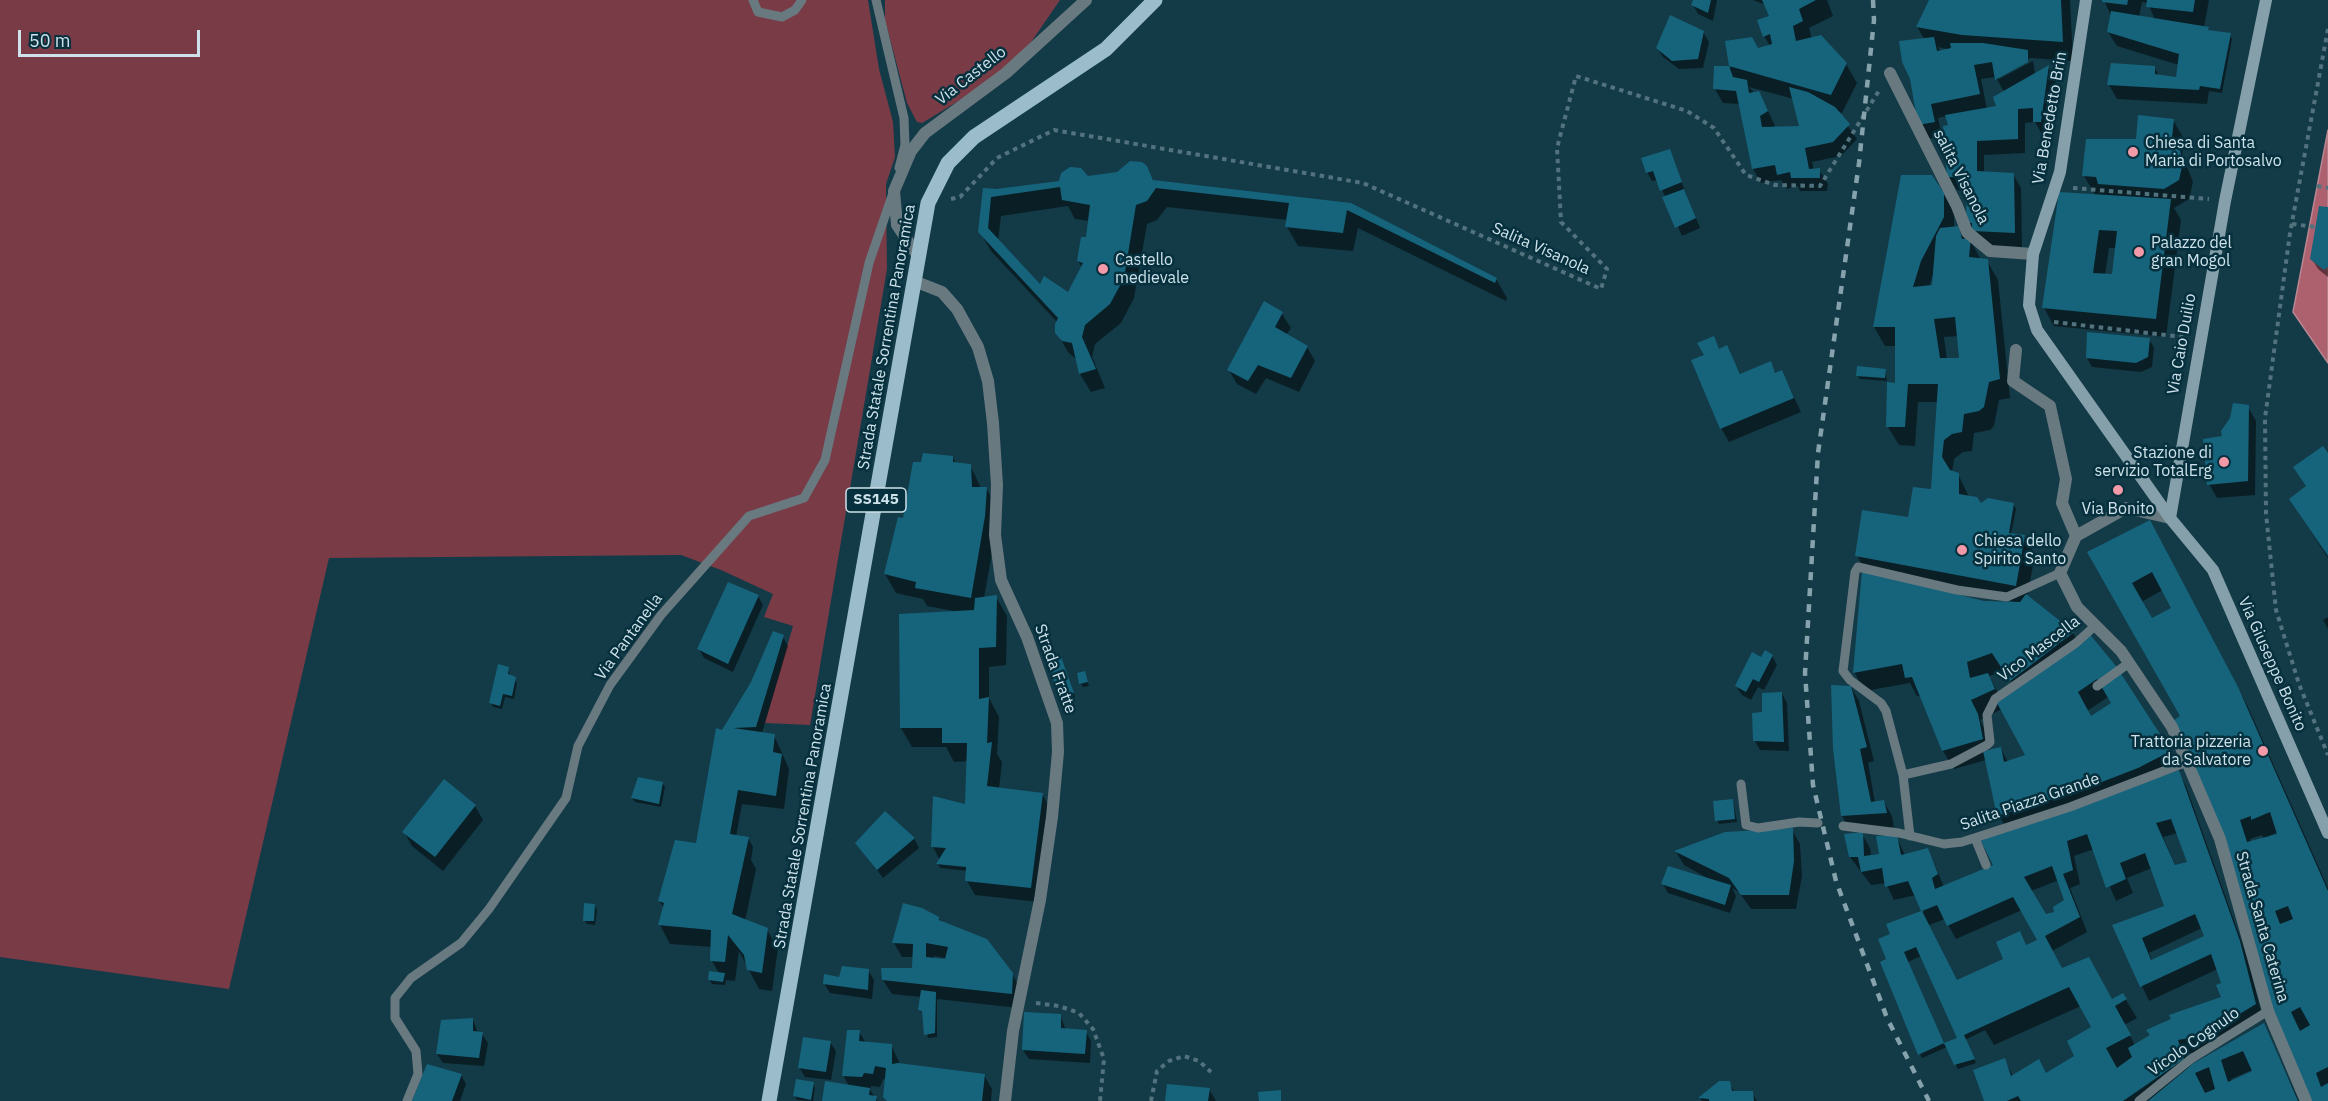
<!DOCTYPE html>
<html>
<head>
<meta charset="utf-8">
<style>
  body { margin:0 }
  #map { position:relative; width:2328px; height:1101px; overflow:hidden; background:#133a47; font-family:"IBM Plex Sans",sans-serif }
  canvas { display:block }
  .scale { position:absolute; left:18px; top:30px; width:182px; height:27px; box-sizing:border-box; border:3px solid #cde2ea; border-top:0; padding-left:8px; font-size:18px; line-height:21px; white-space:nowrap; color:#cde2ea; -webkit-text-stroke:4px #06303d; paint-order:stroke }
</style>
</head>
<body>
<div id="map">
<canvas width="2328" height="1101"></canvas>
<div class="scale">50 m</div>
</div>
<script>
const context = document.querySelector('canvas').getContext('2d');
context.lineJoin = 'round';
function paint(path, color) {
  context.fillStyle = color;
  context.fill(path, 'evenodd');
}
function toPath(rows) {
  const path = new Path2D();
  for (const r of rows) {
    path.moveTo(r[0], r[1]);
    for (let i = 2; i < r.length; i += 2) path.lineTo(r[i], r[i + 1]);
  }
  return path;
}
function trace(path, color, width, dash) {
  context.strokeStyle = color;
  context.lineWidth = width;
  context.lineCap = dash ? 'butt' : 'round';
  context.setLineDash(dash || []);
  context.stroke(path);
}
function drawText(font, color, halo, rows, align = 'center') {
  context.font = font + ' "IBM Plex Sans",sans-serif';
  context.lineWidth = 5;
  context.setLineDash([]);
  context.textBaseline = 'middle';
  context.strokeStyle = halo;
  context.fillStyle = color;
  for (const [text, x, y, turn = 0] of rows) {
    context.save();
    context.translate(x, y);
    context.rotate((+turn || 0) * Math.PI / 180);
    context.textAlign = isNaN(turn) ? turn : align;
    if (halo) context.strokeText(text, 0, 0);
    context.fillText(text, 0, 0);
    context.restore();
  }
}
paint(toPath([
  [0,0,868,0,879,69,893,122,895,157,886,184,887,269,810,725,765,723,793,626,764,617,773,594,721,570,681,555,329,558,229,989,0,957],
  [885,0,1060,0,1025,51,975,91,922,123,917,122,907,103,885,20]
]), '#793b46');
const water = toPath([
  [2328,130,2328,363,2293,312,2328,130]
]);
paint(water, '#ad606d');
trace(water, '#b78792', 1.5);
paint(toPath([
  [1695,0,1717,0,1713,21,1698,14,1693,5],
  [1753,0,1827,0,1833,16,1809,28,1812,39,1846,64,1857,83,1842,113,1837,111,1857,139,1841,156,1812,162,1814,170,1819,170,1828,184,1827,191,1800,191,1798,186,1786,189,1781,180,1761,183,1753,169,1740,104,1723,103,1715,89,1715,68,1731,68,1727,43,1758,50,1770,46,1764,36,1771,17,1766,5],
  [1749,87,1794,99,1801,128,1770,128,1775,126,1766,107],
  [1931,0,2070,0,2073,61,2030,58,1999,76,1999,79,2033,61,2035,74,2048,67,2056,80,2049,136,2043,136,2035,122,2025,123,2025,153,1984,155,1984,173,2013,174,2021,188,2022,247,1981,245,1968,223,1968,191,1957,190,1948,176,1949,127,1947,116,1938,118,1942,136,1927,139,1919,124,1925,40,1917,27],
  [1938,47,1951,50,1941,52],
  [1996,77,2004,92,1998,107,1987,109,1981,79],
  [2104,0,2209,0,2204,27,2211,32,2230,35,2232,39,2222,93,2209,91,2207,104,2117,99,2109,85,2155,68,2159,76,2178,78,2179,65,2117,46,2108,32,2111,16],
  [2142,2,2148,3,2155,20,2139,17],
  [1703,32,1709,42,1703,68,1679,69,1663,57,1657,48],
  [2173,120,2184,139,2182,154,2193,182,2189,199,2174,208,2181,220,2166,337,2054,326,2044,308,2096,196,2084,176,2137,140],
  [2109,248,2116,248,2113,275,2105,275],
  [1669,151,1700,228,1682,236,1658,180,1652,181,1647,172],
  [1136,162,1146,167,1154,181,1350,204,1496,279,1507,298,1506,301,1358,228,1353,251,1298,246,1287,227,1288,220,1167,207,1157,220,1147,224,1134,298,1121,323,1095,344,1092,357,1105,388,1091,392,1080,374,1077,360,1068,352,1057,333,1057,322,991,251,980,232,984,189,996,191,1118,174,1125,165],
  [1068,206,1075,219,1090,221,1087,239,1078,261,1082,267,1069,295,1040,287,998,241,1001,216],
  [1903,176,1943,193,1954,213,1954,228,1959,228,1966,240,1970,239,1981,260,1987,261,1998,280,2010,398,1999,400,1994,426,1990,430,1974,433,1972,451,1963,452,1954,459,1952,472,1958,474,1969,497,1981,505,2013,504,2016,509,2011,534,2025,537,2035,555,2027,597,2073,633,2078,641,2115,666,2170,752,2181,771,2178,772,2186,786,2247,957,2263,1019,2213,1048,2186,1054,2190,1068,2263,1025,2299,1101,1986,1101,2004,1060,2013,1076,2046,1075,2076,1056,2093,1027,2081,1006,1994,1045,1985,1030,1965,1040,1976,1063,1958,1069,1947,1047,1922,1058,1920,1054,1887,960,1891,935,1888,925,1924,912,1916,895,1894,900,1886,883,1871,885,1850,857,1862,834,1870,848,1871,856,1881,855,1896,836,1905,855,1928,849,1944,887,1995,866,2008,831,1999,815,1986,760,1954,769,1943,751,1921,696,1917,696,1910,683,1865,691,1854,672,1912,584,1905,573,1862,565,1857,555,1908,522,1933,491,1938,402,1918,402,1915,446,1899,445,1888,427,1897,385,1896,346,1885,346,1874,327],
  [1933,274,1933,287,1929,287],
  [1958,336,1960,359,1947,360,1944,337],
  [1926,585,2012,601,2012,603,1984,603],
  [2004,671,2017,690,1998,693,1989,676],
  [2108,697,2113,704,2091,718,2087,711],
  [2002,709,2028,756,2008,762,2001,749,1991,751,1988,735,1980,720],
  [2178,833,2189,863,2176,867,2163,837],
  [2094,849,2116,901,2133,893,2127,878,2152,868,2166,907,2114,926,2149,1001,2218,969,2223,984,2223,998,2135,1045,2124,1025,2137,1018,2123,995,2112,1001,2062,970,2052,951,2087,932,2070,888,2080,884,2074,856],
  [2059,880,2066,901,2056,913,2045,916,2031,891],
  [2022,910,2039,940,2026,946,2019,933,2005,960,1957,982,1929,925,1945,919,1956,939],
  [2202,928,2205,936,2152,961,2149,953],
  [1921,956,1959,1039,1944,1045,1908,962],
  [2259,1067,2260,1070,2232,1082,2231,1079],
  [2328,209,2328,277,2318,269,2312,259],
  [1264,303,1282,314,1291,328,1286,335,1307,347,1315,361,1299,392,1266,378,1256,394,1237,384,1229,370],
  [2088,334,2149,339,2154,348,2152,367,2141,372,2092,367,2087,358],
  [1727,347,1741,375,1770,363,1776,374,1782,372,1801,412,1729,442,1721,428,1719,350],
  [1885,370,1887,381,1860,379,1857,375],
  [2248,407,2256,421,2255,495,2217,498,2209,484,2224,438],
  [2328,455,2328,558,2299,513,2307,488],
  [953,457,956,464,970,465,981,488,986,488,997,507,995,536,984,598,996,597,1007,616,1006,665,989,667,989,698,999,717,997,754,1002,762,999,789,1042,794,1050,808,1039,902,975,895,967,881,968,871,940,868,938,864,940,860,933,847,966,805,968,761,954,762,946,747,912,747,901,728,954,611,927,606,923,599,896,593,885,574,904,519],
  [2160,541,2248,707,2328,888,2328,1101,2315,1101,2182,716,2089,553],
  [2163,590,2173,608,2151,620,2141,602],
  [2278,832,2278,835,2270,838,2269,836],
  [2262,835,2264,839,2251,843,2250,839],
  [758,596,763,605,733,672,704,658,699,649],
  [2328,617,2328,629,2323,620],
  [783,637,788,646,762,733,774,735,789,769,784,809,742,804,736,837,748,838,753,847,751,860,756,869,745,921,767,930,778,948,772,991,759,989,739,951,735,981,726,980,725,985,712,984,709,979,719,973,712,961,712,947,670,944,660,925,664,908,659,901,698,844,725,733],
  [1772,656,1777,665,1764,690,1758,687,1751,700,1742,695,1736,686,1762,659],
  [1061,660,1075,697,1062,701,1060,697],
  [508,668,510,676,517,683,514,699,505,697,502,709,493,707,491,703],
  [1085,673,1089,686,1083,687,1081,683],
  [1851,687,1859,701,1874,761,1868,763,1875,803,1884,802,1892,816,1894,827,1850,830,1842,816],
  [1782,693,1787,703,1789,751,1760,750,1755,741,1764,714],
  [662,783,665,787,661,807,635,802,632,798],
  [1733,800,1737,822,1719,824,1717,820],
  [475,806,483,820,443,871,412,846,404,832],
  [1792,830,1800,844,1802,876,1796,909,1751,909,1739,892,1732,888,1736,896,1730,913,1668,893,1663,884,1711,880,1684,865,1676,852,1725,833],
  [914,838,919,848,883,878,857,843],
  [594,905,597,910,595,925,587,924,584,920],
  [938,918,1012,974,1020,988,1019,1008,937,999,937,1037,928,1038,924,1014,920,1010,921,997,892,994,883,980,913,969,914,957,902,957,894,943],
  [934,956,945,958,945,961,934,960],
  [868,970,874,980,872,999,830,993,824,983],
  [1026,1013,1060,1015,1066,1030,1086,1032,1091,1041,1090,1063,1029,1059,1023,1050],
  [473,1020,478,1033,482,1034,488,1043,484,1066,443,1063,437,1054],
  [859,1032,866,1043,891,1045,900,1064,984,1075,992,1089,991,1101,887,1101,886,1080,883,1079,880,1087,871,1086,870,1090,878,1101,824,1101,849,1086,843,1075],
  [830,1042,836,1051,831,1080,805,1077,799,1067],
  [461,1075,466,1084,460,1101,414,1101],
  [1729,1083,1735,1093,1752,1093,1757,1101,1702,1101,1700,1098],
  [813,1084,815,1088,813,1101,797,1100,795,1096],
  [1209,1089,1216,1101,1166,1101]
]), '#0007');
paint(toPath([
  [1693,0,1711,0,1708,13,1691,5],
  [1762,0,1816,0,1799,9,1803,21,1793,26,1796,41,1821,35,1847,63,1831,95,1729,66,1725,41,1752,37,1758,48,1772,44,1770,34,1763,37,1757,20,1769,16],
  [1929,0,2061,0,2063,42,1962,35,1916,27],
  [2102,0,2128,0,2127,5,2102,2],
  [2147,0,2195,0,2193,12,2146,7],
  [2111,11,2209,27,2208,30,2231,33,2220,89,2200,86,2199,90,2107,85,2111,63,2155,66,2155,74,2176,77,2179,54,2107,32],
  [1670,15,1704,31,1698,59,1672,61,1656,48],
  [1934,37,1937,51,1951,48,1950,43,1983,43,2028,50,2028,62,1995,80,1992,62,1974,65,1980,94,1931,104,1935,122,1918,125,1910,79,1902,62,1899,41],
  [2049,65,2041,122,2033,122,2033,108,2018,109,2018,139,1977,141,1977,171,2014,173,2015,233,1972,231,1972,223,1966,223,1967,177,1947,177,1943,126,1948,125,1945,115,1996,106,1993,97],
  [1714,66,1729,66,1733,77,1747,80,1749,93,1759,91,1768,111,1760,116,1762,127,1799,126,1789,87,1808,92,1835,107,1850,124,1833,142,1805,148,1809,169,1820,168,1820,178,1791,178,1790,172,1777,175,1775,165,1752,169,1736,91,1713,89],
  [2138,115,2174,119,2172,138,2178,143,2183,162,2179,180,2164,189,2098,184,2096,177,2082,176,2086,139,2136,139],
  [1670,149,1682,182,1660,191,1653,171,1646,173,1641,158],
  [1130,161,1142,162,1147,166,1153,180,1351,203,1497,278,1495,283,1347,210,1343,233,1285,227,1289,203,1156,188,1147,201,1136,205,1124,278,1110,304,1085,325,1082,337,1096,369,1079,374,1072,343,1062,341,1055,333,1055,324,1058,318,978,232,983,188,996,189,1059,181,1061,173,1070,167,1081,168,1088,176,1117,172],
  [1060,187,1062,200,1090,205,1086,237,1081,237,1077,261,1083,263,1068,292,1044,276,1040,284,988,228,991,197],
  [1901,175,1932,175,1944,193,1944,217,1921,261,1913,287,1932,285,1936,236,1940,228,1959,226,1962,239,1971,237,1969,257,1988,259,2000,379,1989,382,1984,407,1979,411,1964,414,1962,432,1952,434,1944,440,1942,457,1950,470,1959,473,1959,494,1977,497,1981,503,1988,498,2014,503,2009,533,2025,535,2016,586,1855,556,1862,510,1908,517,1913,487,1931,489,1938,384,1908,384,1905,427,1886,427,1887,382,1895,383,1895,327,1873,327],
  [1955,317,1959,358,1940,358,1934,319],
  [1684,189,1696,218,1675,228,1662,197],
  [2059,192,2171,199,2156,319,2042,308],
  [2099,230,2117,231,2112,274,2093,273],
  [2319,206,2328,207,2328,267,2324,270,2310,259],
  [1264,301,1283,312,1275,327,1308,346,1291,378,1258,365,1248,381,1227,370],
  [2087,332,2150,338,2148,357,2136,363,2086,358],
  [1714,336,1719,349,1727,345,1740,374,1771,361,1775,373,1782,370,1794,398,1720,429,1691,360,1704,355,1697,343],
  [1857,366,1886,369,1885,378,1856,376],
  [2233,403,2249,405,2248,481,2207,485,2203,439,2222,436,2221,431,2230,418],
  [2323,446,2328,453,2328,556,2289,499,2306,486,2293,467],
  [923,453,953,456,953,462,971,464,972,487,987,487,985,516,971,598,915,588,916,582,884,574,898,517,903,518,913,462,921,462],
  [2150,520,2238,687,2328,891,2328,1067,2316,1073,2321,1087,2328,1083,2328,1101,2312,1101,2275,1017,2236,887,2170,723,2180,716,2087,552],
  [2152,572,2171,608,2152,618,2132,583],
  [2270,812,2277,834,2247,842,2240,820,2251,816,2251,820],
  [2288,906,2293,919,2280,924,2275,911],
  [2300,1007,2310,1025,2300,1031,2291,1012],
  [1862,570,1984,601,2020,602,2026,594,2074,632,2010,681,1992,653,1967,662,1970,678,1988,673,1995,689,1971,700,1978,714,1983,739,1942,751,1912,677,1905,678,1902,664,1853,673],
  [728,582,759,595,728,664,697,649],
  [997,595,996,647,979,648,979,699,989,697,987,743,992,742,987,786,1043,793,1031,888,965,881,966,867,936,864,946,848,931,847,933,796,965,804,967,743,942,743,942,728,900,728,899,614,974,610,975,598],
  [773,631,784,635,756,727,733,728,775,734,773,752,782,754,776,796,738,790,730,834,749,837,732,914,768,928,762,973,747,970,744,955,728,935,725,962,710,961,711,930,658,925,664,903,658,901,675,840,696,843,716,728,722,730,751,682],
  [2087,631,2116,666,2171,751,2138,768,2076,792,1997,816,1983,751,2001,747,2004,762,2025,755,1997,703],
  [2097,679,2111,703,2091,716,2078,692],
  [1765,650,1773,655,1759,682,1753,679,1746,692,1735,686,1752,652,1761,657],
  [1060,654,1074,693,1059,697,1046,659],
  [498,664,509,667,508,674,516,677,512,696,503,694,500,706,489,703],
  [1085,671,1088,682,1079,684,1077,673],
  [1831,685,1851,686,1867,747,1860,749,1871,802,1884,800,1887,813,1841,816,1833,749],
  [1782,692,1784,742,1753,741,1752,713,1762,712,1762,693],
  [2179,770,2240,941,2256,1004,2205,1035,2178,1040,2184,1059,2123,1101,2021,1101,2018,1096,2007,1101,1984,1101,1973,1070,2005,1058,2011,1076,2039,1059,2046,1073,2074,1056,2067,1041,2091,1027,2069,987,1964,1035,1975,1059,1954,1065,1944,1043,1957,1038,1916,947,1904,952,1944,1043,1918,1055,1880,962,1886,959,1878,939,1890,934,1886,924,1921,911,1908,881,1885,887,1882,868,1861,872,1858,857,1849,857,1844,834,1863,832,1864,856,1879,854,1876,836,1897,835,1901,855,1928,848,1938,874,1932,878,1935,889,1993,865,1980,839],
  [2171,819,2187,862,2175,865,2156,823],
  [2087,834,2106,888,2126,879,2120,863,2145,853,2164,906,2112,925,2140,987,2211,954,2221,983,2216,985,2221,997,2169,1015,2171,1019,2146,1030,2150,1035,2128,1048,2132,1057,2117,1068,2106,1048,2131,1035,2115,1006,2127,999,2123,993,2112,999,2089,957,2062,968,2045,936,2080,917,2063,874,2073,870,2067,841],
  [2052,866,2064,900,2053,907,2054,912,2046,914,2024,877],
  [2013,897,2037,940,2026,945,2020,931,1996,942,2003,959,1957,980,1922,911,1937,905,1947,926],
  [2195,914,2204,936,2151,960,2142,938],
  [638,777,663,782,659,804,631,798],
  [444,779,476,805,435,857,402,832],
  [1733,799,1735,819,1715,821,1713,801],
  [885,811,915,838,877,870,855,843],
  [1793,828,1794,861,1789,895,1741,895,1729,878,1674,851,1725,832],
  [1668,866,1731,885,1725,905,1661,884],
  [584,903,595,904,594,921,583,921],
  [903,903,922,908,939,917,939,920,987,939,1013,973,1012,994,882,980,881,968,912,968,913,944,892,943],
  [926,943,948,947,945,959,926,957],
  [842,966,869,969,868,990,823,984,824,974,839,977],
  [709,971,725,973,723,982,708,980],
  [921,990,936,992,935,1033,924,1035,922,1011,918,1010],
  [1024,1012,1061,1014,1061,1028,1087,1030,1085,1054,1022,1050],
  [473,1018,473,1031,483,1032,479,1058,436,1054,441,1020],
  [2264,1023,2298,1101,2148,1101,2194,1063],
  [2243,1051,2252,1071,2228,1082,2221,1060],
  [2209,1067,2215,1089,2205,1093,2195,1073],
  [847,1030,860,1030,859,1041,892,1044,892,1064,898,1063,985,1074,982,1101,887,1101,883,1097,886,1068,875,1066,873,1074,864,1073,862,1077,842,1076],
  [803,1037,831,1041,826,1072,798,1068],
  [427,1064,462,1074,452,1101,412,1101],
  [796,1079,814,1082,811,1100,793,1096],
  [825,1081,870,1088,869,1095,877,1096,876,1101,822,1101],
  [1719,1081,1730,1081,1732,1091,1753,1091,1754,1101,1709,1101,1709,1099,1698,1098],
  [1167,1084,1210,1088,1208,1101,1165,1101],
  [1281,1090,1281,1101,1259,1101,1258,1092]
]), '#16647c');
trace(toPath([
  [2328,29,2290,233,2265,418,2266,514,2276,610,2299,684,2328,755],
  [2317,186,2328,188],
  [2073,188,2209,199],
  [951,199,960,197,997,158,1054,130,1363,183,1601,289,1607,269,1561,222,1557,148,1576,76,1687,111,1714,128,1746,175,1775,185,1820,186,1880,89],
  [2292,224,2316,227],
  [2054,322,2183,337],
  [1036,1003,1059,1006,1079,1013,1093,1029,1104,1059,1100,1101],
  [1151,1101,1157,1071,1169,1061,1184,1056,1199,1061,1211,1072]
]), '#52737e', 4, [4.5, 4.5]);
trace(toPath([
  [753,0,758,12,782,17,795,10,802,0],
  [876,0,904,118,905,145,899,168],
  [2097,686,2129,663],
  [1903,775,1951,764,1987,745,1990,742,1987,715,1995,699,2076,643,2096,625],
  [1741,784,1746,825,1758,828,1799,822,1818,823],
  [1843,826,1899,833,1944,844,1962,842,2070,807,2187,762],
  [1910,836,1903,775,1886,711,1881,703,1850,680,1843,671,1855,572,1858,567,1957,590,2007,597,2060,573],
  [1975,838,1986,865],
  [407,1101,418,1074,416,1051,395,1018,395,998,411,978,461,943,489,909,566,798,578,746,610,685,661,615,749,516,804,498,825,460,869,263,893,193],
  [2139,1101,2191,1059,2268,1011]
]), '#697980', 9);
trace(toPath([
  [1890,73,1957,206,1967,232,1990,251,2033,254],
  [918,256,897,225,894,191,911,151,925,133,1006,73,1086,0],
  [914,281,942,292,957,309,978,347,988,381,993,423,997,485,995,535,1001,580,1027,637,1057,723,1058,752,1052,817,1040,900,1013,1031,1005,1101],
  [2016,350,2013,381,2050,406,2066,479,2062,503,2076,536],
  [2170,518,2126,508,2076,536,2060,573,2077,607,2121,651,2172,727,2220,839,2268,1011,2306,1101]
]), '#697980', 12);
trace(toPath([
  [2086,0,2060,172,2033,254,2029,305,2037,330,2170,518,2213,570,2328,833],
  [2170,518,2225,201,2266,0]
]), '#85a0aa', 12);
trace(toPath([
  [769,1101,928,203,948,163,974,137,1106,49,1155,0]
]), '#9bbdcb', 15);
trace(toPath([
  [1873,0,1874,20,1859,163,1818,453,1805,673,1813,785,1836,881,1887,1018,1929,1101]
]), '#86a2ac', 4.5, [8, 8]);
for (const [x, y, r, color] of [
  [2133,152,6,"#f39aa8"],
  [2139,252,6,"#f39aa8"],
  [1103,269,6,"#f39aa8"],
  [2224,462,6,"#f39aa8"],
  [2118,490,6,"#f39aa8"],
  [1962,550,6,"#f39aa8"],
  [2263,751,6,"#f39aa8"]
]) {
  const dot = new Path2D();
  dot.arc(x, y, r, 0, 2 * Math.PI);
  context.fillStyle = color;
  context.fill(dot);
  trace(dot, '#06303d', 2);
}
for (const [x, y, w] of [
  [876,500,60]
]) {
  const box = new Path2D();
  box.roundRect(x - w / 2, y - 12, w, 24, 4.5);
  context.fillStyle = '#06303d';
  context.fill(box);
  trace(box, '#cde2ea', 1.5);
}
drawText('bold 15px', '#cde2ea', null, [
  ["SS145",876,500]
]);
drawText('16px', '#cde2ea', '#06303d', [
  ["Via Castello",971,76,-38],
  ["Via Benedetto Brin",2050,118,-80],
  ["salita Visanola",1961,177,63],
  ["Salita Visanola",1541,249,24],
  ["Strada Statale Sorrentina Panoramica",887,337,-80],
  ["Via Caio Duilio",2182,344,-80],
  ["Via Pantanella",629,637,-54],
  ["Vico Mascella",2039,649,-37],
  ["Via Giuseppe Bonito",2272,664,66],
  ["Strada Fratte",1055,669,70],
  ["Salita Piazza Grande",2030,802,-19],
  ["Strada Statale Sorrentina Panoramica",803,816,-80],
  ["Strada Santa Caterina",2262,927,74],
  ["Vicolo Cognulo",2194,1042,-35]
]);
drawText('16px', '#cde2ea', '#06303d', [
  ["Chiesa di Santa",2145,143],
  ["Maria di Portosalvo",2145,161],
  ["Palazzo del",2151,243],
  ["gran Mogol",2151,261],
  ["Castello",1115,260],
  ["medievale",1115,278],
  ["Stazione di",2212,453,"right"],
  ["servizio TotalErg",2212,471,"right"],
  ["Via Bonito",2118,509,"center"],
  ["Chiesa dello",1974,541],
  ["Spirito Santo",1974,559],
  ["Trattoria pizzeria",2251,742,"right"],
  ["da Salvatore",2251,760,"right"]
], 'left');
</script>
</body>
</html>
